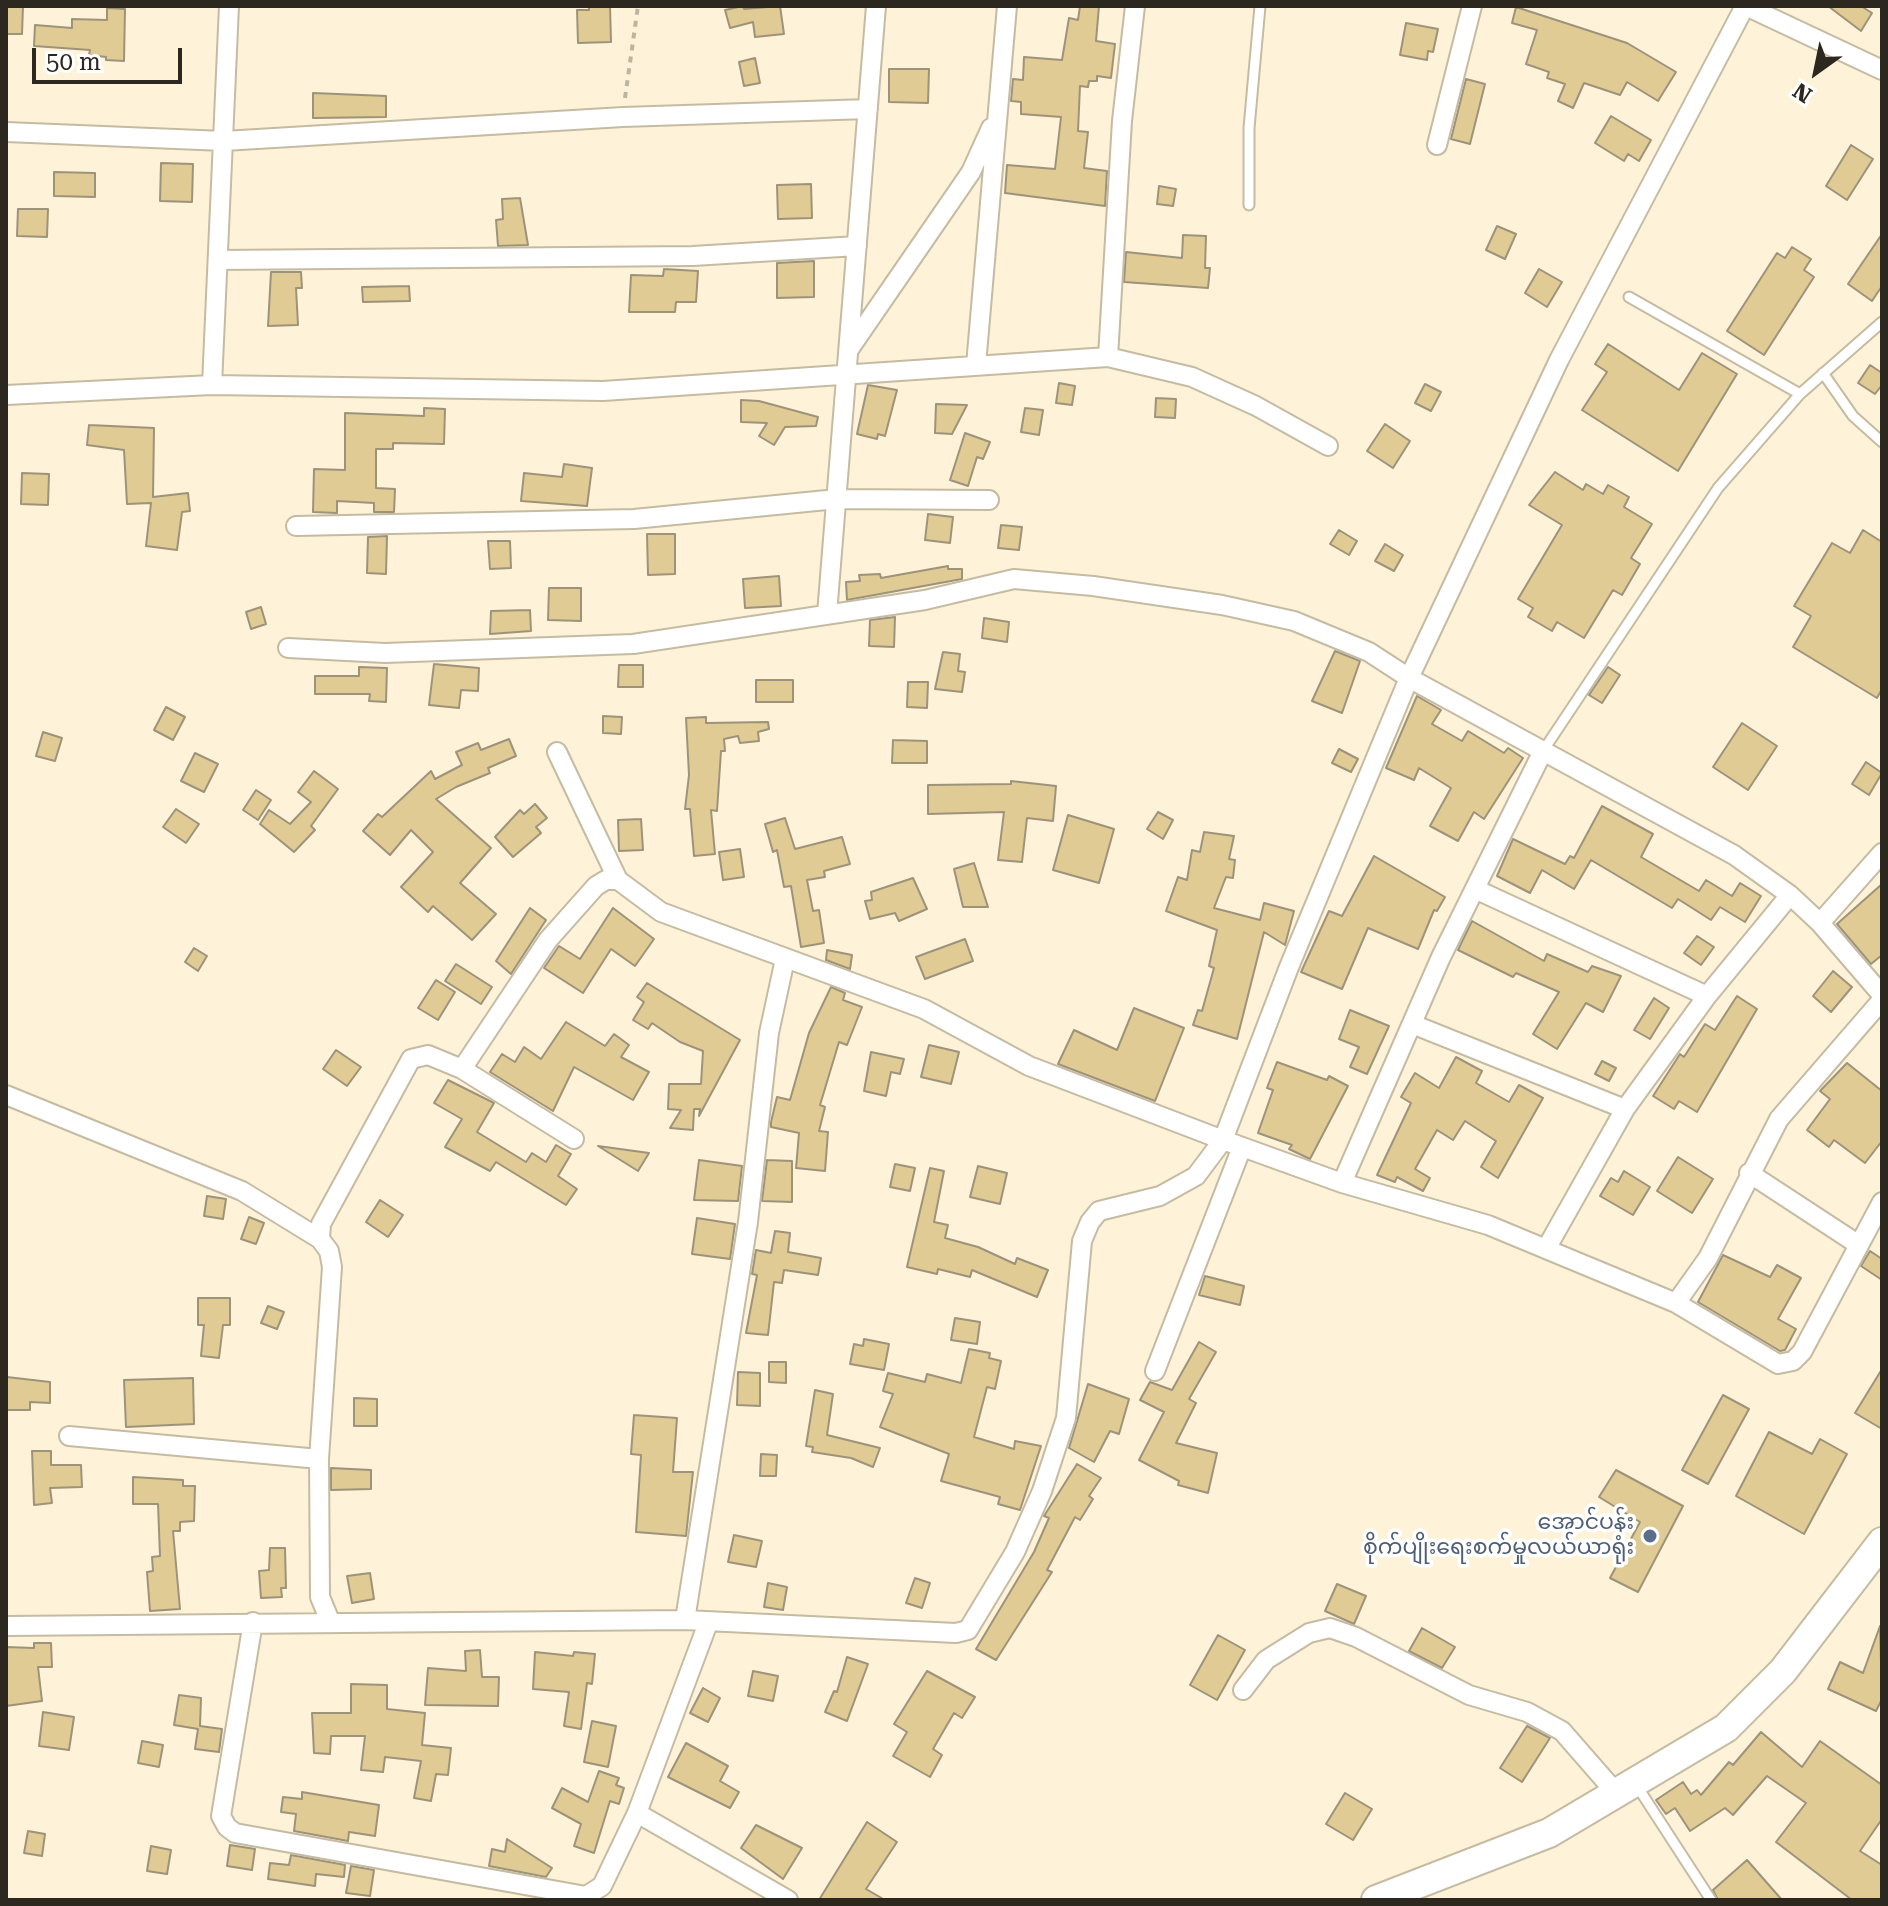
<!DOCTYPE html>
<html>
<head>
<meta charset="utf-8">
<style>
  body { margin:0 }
  #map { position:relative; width:1888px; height:1906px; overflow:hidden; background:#fef3d9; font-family:"Roboto Serif",serif }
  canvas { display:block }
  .frame { position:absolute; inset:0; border:8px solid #2c281f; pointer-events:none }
  .north { position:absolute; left:1776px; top:32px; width:80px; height:80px; -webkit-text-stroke:6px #fff; paint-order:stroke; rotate:213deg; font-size:22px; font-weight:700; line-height:32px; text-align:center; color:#2c281f }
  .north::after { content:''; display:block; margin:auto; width:28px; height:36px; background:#2c281f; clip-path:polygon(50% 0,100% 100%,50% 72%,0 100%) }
  .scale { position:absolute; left:32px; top:48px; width:150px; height:36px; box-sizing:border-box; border:4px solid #2c281f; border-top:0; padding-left:10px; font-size:24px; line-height:28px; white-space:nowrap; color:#2c281f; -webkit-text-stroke:6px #fff; paint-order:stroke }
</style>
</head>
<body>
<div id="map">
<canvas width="1888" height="1906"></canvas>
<div class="frame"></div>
<div class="north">N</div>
<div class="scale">50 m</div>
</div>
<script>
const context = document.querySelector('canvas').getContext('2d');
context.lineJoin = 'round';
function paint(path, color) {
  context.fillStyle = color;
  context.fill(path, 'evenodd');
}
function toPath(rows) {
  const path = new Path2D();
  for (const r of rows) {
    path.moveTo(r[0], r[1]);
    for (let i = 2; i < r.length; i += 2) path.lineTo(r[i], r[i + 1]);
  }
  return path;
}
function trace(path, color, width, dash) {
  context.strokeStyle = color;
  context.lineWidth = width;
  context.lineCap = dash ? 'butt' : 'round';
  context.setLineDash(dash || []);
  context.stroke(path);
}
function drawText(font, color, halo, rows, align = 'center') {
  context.font = font + ' "Roboto Serif","Noto Sans Myanmar",serif';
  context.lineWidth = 7;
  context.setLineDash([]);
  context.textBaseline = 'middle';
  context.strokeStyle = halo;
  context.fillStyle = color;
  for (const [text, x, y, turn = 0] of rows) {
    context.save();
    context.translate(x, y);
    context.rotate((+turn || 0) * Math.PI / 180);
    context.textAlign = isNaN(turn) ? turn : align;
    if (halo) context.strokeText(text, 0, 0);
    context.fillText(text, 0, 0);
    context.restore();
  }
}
const building = toPath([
  [6,6,23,6,22,34,6,34,6,6],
  [589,6,610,6,611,42,578,43,577,10,589,10,589,6],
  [743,6,744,9,780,6,784,34,755,37,753,22,730,28,725,10,743,6],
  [1080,6,1099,6,1096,41,1115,44,1111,78,1097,76,1097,81,1089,81,1088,87,1080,86,1078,131,1088,132,1084,168,1107,171,1105,206,1005,193,1007,165,1055,169,1061,117,1021,114,1021,102,1011,101,1013,79,1023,80,1024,57,1062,60,1069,18,1078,20,1080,6],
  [1828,6,1861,6,1872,13,1861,31,1828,6],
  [1516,7,1627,43,1676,72,1658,101,1627,82,1620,95,1584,83,1573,108,1558,101,1565,84,1547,78,1549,72,1526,64,1537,30,1512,23,1516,7],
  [107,8,125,9,124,61,106,60,106,57,89,55,90,50,34,46,35,25,72,28,72,19,107,20,107,8],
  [1406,23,1438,29,1433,52,1428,51,1427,60,1400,55,1406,23],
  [755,58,760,83,744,86,739,62,755,58],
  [889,69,929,69,928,103,889,102,889,69],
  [1466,79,1485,84,1470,144,1451,139,1466,79],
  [313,93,386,96,386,117,313,118,313,93],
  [1611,116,1651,140,1639,161,1628,154,1624,161,1595,143,1611,116],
  [1851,145,1873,159,1847,200,1826,186,1851,145],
  [161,163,193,164,192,202,160,201,161,163],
  [54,172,95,173,95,197,54,196,54,172],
  [811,184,812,218,778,219,777,185,811,184],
  [1159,186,1176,189,1173,206,1157,204,1159,186],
  [520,198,528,245,498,246,496,220,503,219,502,199,520,198],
  [18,209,48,209,47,237,17,236,18,209],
  [1497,226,1516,234,1505,259,1486,250,1497,226],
  [1882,234,1882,286,1872,301,1848,284,1882,234],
  [1183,235,1206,236,1205,268,1210,268,1208,288,1124,282,1126,252,1182,258,1183,235],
  [1792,247,1811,259,1804,270,1814,277,1764,355,1727,331,1777,253,1785,258,1792,247],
  [814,261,814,297,777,298,777,263,814,261],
  [664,269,698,271,696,302,676,302,675,312,629,312,631,275,663,276,664,269],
  [1539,269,1562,282,1547,307,1525,293,1539,269],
  [271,272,301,272,302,288,296,288,298,325,268,326,271,272],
  [409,286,410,301,363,302,362,287,409,286],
  [1608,344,1679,390,1702,353,1737,374,1678,471,1582,410,1607,372,1595,364,1608,344],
  [1870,365,1882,373,1882,385,1875,394,1858,383,1870,365],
  [1059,383,1075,386,1072,405,1056,403,1059,383],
  [1425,384,1441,392,1431,411,1415,403,1425,384],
  [868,385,897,390,885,436,878,434,877,439,857,434,868,385],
  [1156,398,1176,399,1175,418,1155,417,1156,398],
  [741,400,759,401,818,417,816,426,785,427,774,445,759,436,767,423,741,422,741,400],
  [936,404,967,405,952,434,935,433,936,404],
  [424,408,445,409,444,444,393,443,393,449,376,449,376,488,395,489,394,512,374,512,374,503,337,501,337,513,313,512,314,469,345,470,345,413,424,416,424,408],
  [1025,408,1043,410,1039,435,1021,432,1025,408],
  [1385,424,1410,441,1393,468,1367,451,1385,424],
  [89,425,154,428,153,497,188,493,190,511,182,512,177,550,146,546,151,503,127,504,124,450,87,445,89,425],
  [965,433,990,442,983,459,977,457,968,486,950,480,965,433],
  [564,464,592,468,587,506,521,501,524,473,562,477,564,464],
  [1555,472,1583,490,1586,484,1603,494,1608,485,1629,497,1624,507,1652,524,1631,558,1640,564,1622,595,1613,590,1584,638,1557,622,1552,631,1528,617,1533,608,1518,599,1562,525,1529,505,1555,472],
  [22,473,49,474,48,505,21,504,22,473],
  [928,514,953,517,950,543,925,540,928,514],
  [1001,525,1022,527,1019,550,998,548,1001,525],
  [1339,530,1357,541,1349,555,1330,544,1339,530],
  [1863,530,1882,542,1882,689,1877,698,1793,647,1811,616,1794,606,1832,543,1850,553,1863,530],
  [647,534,675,534,675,574,648,575,647,534],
  [387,536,386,574,367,573,368,537,387,536],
  [488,541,510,541,511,568,490,569,488,541],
  [1385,544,1403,555,1394,571,1375,561,1385,544],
  [948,566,948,569,962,569,962,579,847,600,846,582,860,581,859,575,880,574,881,578,948,566],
  [779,576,781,606,745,608,743,579,779,576],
  [549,588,581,588,581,621,548,620,549,588],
  [261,607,266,624,251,629,246,612,261,607],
  [530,610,531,631,490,634,491,611,530,610],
  [895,617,894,647,869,646,870,620,895,617],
  [984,618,1009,622,1007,642,982,638,984,618],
  [1335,651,1360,661,1342,713,1312,701,1335,651],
  [943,652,960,654,958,671,965,672,962,692,935,689,943,652],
  [434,664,479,668,478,691,461,690,459,708,429,705,434,664],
  [619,665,643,665,643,687,618,687,619,665],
  [359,667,387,668,386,702,369,701,370,694,315,694,315,676,359,676,359,667],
  [1608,667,1620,675,1602,703,1589,695,1608,667],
  [756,680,793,680,793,702,756,702,756,680],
  [908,682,928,682,927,708,907,707,908,682],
  [1417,696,1441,710,1432,724,1462,741,1468,731,1504,753,1508,748,1523,758,1484,819,1474,812,1458,841,1430,826,1451,788,1419,768,1414,780,1386,768,1417,696],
  [166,707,185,717,173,740,154,730,166,707],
  [603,716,622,717,621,734,603,733,603,716],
  [706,717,706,723,768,722,769,729,758,732,759,741,740,743,738,736,724,739,725,751,721,751,717,811,711,810,715,854,694,856,690,809,685,809,689,775,686,718,706,717],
  [1742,723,1777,746,1748,790,1713,767,1742,723],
  [43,732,62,738,55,761,36,756,43,732],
  [509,739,516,756,488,768,490,773,456,787,436,799,491,848,460,883,496,914,472,940,433,906,428,912,401,887,433,852,411,830,390,855,363,831,378,814,382,817,431,771,435,779,462,765,456,752,478,743,481,750,509,739],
  [893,740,927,741,927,763,892,763,893,740],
  [1339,749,1358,759,1351,772,1332,763,1339,749],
  [195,753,218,764,204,792,181,781,195,753],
  [1866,762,1882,773,1869,795,1852,784,1866,762],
  [314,771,338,789,311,826,315,830,294,852,260,824,269,810,290,824,311,802,298,792,314,771],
  [1011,781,1056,786,1053,821,1027,818,1022,862,998,860,1004,812,928,814,928,785,1011,784,1011,781],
  [256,790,271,800,258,820,243,810,256,790],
  [535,804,547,818,536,827,541,833,513,857,495,837,520,810,524,814,535,804],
  [1602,806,1653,834,1641,857,1699,891,1706,880,1732,896,1740,883,1761,896,1745,922,1720,907,1711,920,1678,899,1672,908,1591,860,1574,889,1542,870,1530,893,1497,876,1513,839,1565,864,1570,856,1574,858,1602,806],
  [176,809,199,824,186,843,163,827,176,809],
  [1158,812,1173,820,1163,839,1147,829,1158,812],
  [1068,815,1114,829,1099,883,1053,870,1068,815],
  [785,818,795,849,842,837,850,864,824,871,825,877,807,880,813,911,819,910,824,943,801,947,791,886,784,887,777,850,773,852,765,824,785,818],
  [641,819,643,850,619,851,618,820,641,819],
  [1204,832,1234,836,1229,859,1235,860,1233,878,1226,877,1214,908,1260,920,1264,903,1294,911,1285,945,1264,932,1237,1039,1193,1025,1198,1010,1202,1011,1214,968,1209,966,1217,930,1166,911,1178,877,1187,880,1192,850,1200,852,1204,832],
  [740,849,744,877,723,880,719,852,740,849],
  [1374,856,1445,897,1437,911,1434,910,1418,949,1368,928,1342,989,1301,972,1329,911,1342,916,1374,856],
  [974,863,979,879,988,907,963,907,954,869,974,863],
  [913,878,927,909,899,921,895,913,870,919,865,901,872,900,871,892,913,878],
  [1882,884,1882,955,1871,964,1837,924,1882,884],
  [530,908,546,920,511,974,496,961,530,908],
  [613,908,654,939,635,966,611,949,583,993,544,968,559,946,580,959,613,908],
  [1472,921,1544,961,1547,954,1588,972,1592,966,1621,976,1603,1012,1586,1003,1557,1049,1533,1034,1559,992,1516,973,1513,977,1458,950,1472,921],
  [1697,936,1714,947,1701,965,1684,953,1697,936],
  [965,939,973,961,925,979,916,957,965,939],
  [194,948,207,956,198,971,185,962,194,948],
  [827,950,852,955,850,969,826,960,827,950],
  [456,964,492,987,481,1004,445,981,456,964],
  [1833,971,1852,987,1831,1012,1813,996,1833,971],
  [436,980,455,992,438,1020,418,1008,436,980],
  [647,983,740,1040,699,1116,700,1109,694,1109,693,1130,670,1128,681,1110,668,1109,669,1084,701,1084,703,1051,680,1042,652,1023,648,1029,633,1020,644,1002,637,997,647,983],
  [831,987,845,993,843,1000,862,1007,847,1045,839,1042,820,1105,825,1107,819,1131,828,1132,825,1171,796,1168,799,1133,771,1127,771,1122,777,1097,790,1100,809,1033,831,987],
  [1737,996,1757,1009,1697,1112,1679,1101,1674,1109,1653,1096,1680,1054,1684,1057,1705,1024,1715,1030,1737,996],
  [1654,998,1669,1008,1650,1039,1634,1030,1654,998],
  [1134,1008,1184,1028,1155,1101,1058,1064,1074,1030,1117,1050,1134,1008],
  [1350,1010,1389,1026,1367,1074,1350,1067,1359,1047,1339,1039,1350,1010],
  [566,1022,605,1046,614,1034,629,1045,621,1057,649,1072,633,1100,574,1067,553,1111,490,1072,502,1054,515,1062,524,1047,541,1059,566,1022],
  [929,1045,959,1052,951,1084,921,1077,929,1045],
  [336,1050,361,1067,347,1086,323,1069,336,1050],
  [871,1052,904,1059,900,1074,891,1072,886,1096,864,1091,871,1052],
  [1456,1057,1482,1071,1476,1083,1509,1102,1519,1085,1543,1098,1498,1178,1481,1167,1496,1141,1465,1121,1453,1140,1437,1130,1415,1169,1430,1178,1423,1191,1397,1177,1395,1182,1377,1175,1411,1103,1401,1097,1415,1073,1439,1088,1456,1057],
  [1602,1061,1616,1068,1609,1081,1595,1074,1602,1061],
  [1277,1062,1327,1080,1329,1076,1348,1086,1310,1159,1289,1149,1292,1145,1258,1133,1273,1090,1267,1088,1277,1062],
  [1847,1063,1882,1091,1882,1141,1865,1163,1834,1140,1829,1147,1807,1130,1830,1099,1820,1091,1847,1063],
  [448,1080,494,1103,477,1132,526,1162,532,1153,546,1162,556,1145,571,1154,558,1176,577,1189,566,1205,496,1162,490,1171,445,1147,462,1119,434,1103,448,1080],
  [598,1146,649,1153,638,1171,598,1146],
  [1678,1157,1713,1179,1692,1213,1657,1191,1678,1157],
  [699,1160,742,1166,738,1201,694,1200,699,1160],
  [767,1160,792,1161,792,1202,762,1201,767,1160],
  [895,1164,915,1168,910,1191,890,1187,895,1164],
  [978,1166,1007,1173,1000,1204,970,1197,978,1166],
  [930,1168,944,1171,934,1222,948,1225,945,1238,978,1247,1015,1264,1017,1258,1048,1270,1037,1297,972,1270,970,1277,938,1269,937,1274,907,1267,930,1168],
  [1624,1171,1650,1187,1633,1215,1600,1196,1611,1178,1618,1182,1624,1171],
  [207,1196,226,1199,223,1219,204,1216,207,1196],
  [380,1200,403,1215,388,1237,366,1222,380,1200],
  [249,1217,264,1223,256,1244,241,1239,249,1217],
  [697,1218,735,1224,730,1259,692,1254,697,1218],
  [775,1231,790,1233,788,1252,821,1258,818,1275,784,1270,782,1283,774,1282,768,1335,746,1333,757,1275,752,1274,756,1250,771,1253,775,1231],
  [1870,1251,1882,1259,1882,1280,1861,1266,1870,1251],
  [1723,1255,1770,1277,1777,1265,1801,1278,1778,1319,1796,1329,1785,1350,1780,1351,1698,1302,1723,1255],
  [1205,1276,1244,1286,1240,1305,1199,1295,1205,1276],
  [198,1298,230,1298,230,1325,223,1325,219,1358,201,1356,204,1325,198,1325,198,1298],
  [268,1306,284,1312,277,1329,261,1323,268,1306],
  [955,1318,980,1322,977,1344,951,1340,955,1318],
  [864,1339,889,1344,884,1370,850,1364,854,1344,863,1346,864,1339],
  [1199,1342,1216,1352,1189,1399,1196,1403,1176,1443,1217,1453,1208,1493,1178,1485,1179,1481,1139,1460,1164,1412,1140,1400,1150,1382,1172,1390,1199,1342],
  [969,1349,990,1353,989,1358,1001,1361,995,1389,987,1387,974,1437,1014,1449,1015,1441,1041,1446,1020,1510,998,1504,1000,1497,941,1481,949,1454,880,1427,893,1394,883,1391,888,1373,925,1382,927,1374,961,1383,969,1349],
  [769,1362,786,1362,786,1383,769,1382,769,1362],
  [1882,1369,1882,1429,1855,1413,1882,1369],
  [738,1372,760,1373,760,1406,737,1405,738,1372],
  [7,1377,50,1382,50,1403,30,1402,30,1410,6,1410,7,1377],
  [193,1378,194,1424,126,1427,124,1380,193,1378],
  [1088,1384,1129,1399,1119,1434,1110,1431,1094,1462,1069,1448,1088,1384],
  [815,1390,833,1394,827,1435,880,1448,873,1467,851,1458,812,1452,813,1447,806,1446,815,1390],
  [1723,1395,1749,1409,1708,1484,1682,1470,1723,1395],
  [354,1398,377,1399,377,1426,354,1426,354,1398],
  [634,1415,677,1418,673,1472,693,1472,686,1536,636,1532,641,1455,631,1454,634,1415],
  [1769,1432,1812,1454,1820,1439,1847,1454,1804,1534,1736,1496,1769,1432],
  [32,1451,51,1451,51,1465,81,1465,82,1487,50,1488,52,1503,34,1505,32,1451],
  [761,1454,777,1455,776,1476,760,1476,761,1454],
  [1077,1464,1101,1478,1089,1496,1093,1499,1080,1520,1075,1517,1047,1570,1052,1572,996,1660,976,1649,1034,1552,1049,1518,1044,1516,1077,1464],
  [331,1468,371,1470,371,1489,331,1490,331,1468],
  [1616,1470,1683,1506,1638,1592,1610,1578,1640,1522,1599,1497,1616,1470],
  [133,1477,183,1480,183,1486,195,1486,194,1521,180,1522,180,1531,173,1531,180,1609,150,1611,147,1572,153,1571,152,1557,160,1556,158,1504,133,1504,133,1477],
  [734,1535,762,1541,756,1567,728,1562,734,1535],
  [270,1548,285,1548,286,1588,281,1588,282,1597,261,1598,259,1571,269,1570,270,1548],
  [370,1573,374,1599,352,1603,347,1576,370,1573],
  [915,1578,930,1583,922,1608,906,1603,915,1578],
  [768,1583,787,1587,783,1610,764,1607,768,1583],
  [1337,1584,1366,1596,1354,1624,1325,1611,1337,1584],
  [1880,1626,1882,1699,1876,1711,1828,1689,1840,1662,1863,1673,1880,1626],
  [1422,1628,1455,1647,1442,1668,1409,1651,1422,1628],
  [1218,1635,1245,1650,1217,1700,1190,1685,1218,1635],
  [34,1643,51,1643,52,1667,38,1667,42,1701,6,1706,6,1647,34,1648,34,1643],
  [480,1650,482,1677,499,1677,498,1706,425,1705,428,1668,466,1671,465,1651,480,1650],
  [535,1652,573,1656,574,1652,595,1654,592,1684,587,1683,581,1729,564,1726,569,1692,533,1689,535,1652],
  [847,1657,868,1664,847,1721,825,1712,834,1691,837,1692,847,1657],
  [753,1671,778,1676,773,1701,748,1696,753,1671],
  [927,1671,975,1697,962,1718,954,1713,933,1749,942,1755,930,1777,893,1756,907,1732,894,1724,927,1671],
  [351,1684,387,1685,387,1709,425,1713,422,1745,451,1748,448,1775,436,1774,431,1801,414,1798,421,1761,385,1757,383,1772,361,1770,365,1736,331,1736,330,1754,314,1753,312,1713,351,1713,351,1684],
  [703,1688,720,1698,708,1722,690,1713,703,1688],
  [179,1695,201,1698,200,1726,222,1729,219,1752,195,1749,198,1729,174,1725,179,1695],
  [43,1712,74,1717,69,1750,39,1746,43,1712],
  [592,1721,616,1726,608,1767,584,1762,592,1721],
  [1527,1726,1550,1738,1522,1782,1500,1768,1527,1726],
  [1761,1732,1802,1767,1820,1741,1882,1785,1882,1819,1860,1851,1882,1865,1882,1900,1852,1900,1776,1842,1806,1803,1767,1776,1733,1815,1725,1808,1690,1831,1675,1808,1666,1814,1656,1800,1683,1782,1691,1794,1697,1790,1701,1795,1729,1762,1733,1765,1761,1732],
  [142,1741,163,1745,159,1767,138,1763,142,1741],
  [686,1743,728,1766,720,1781,739,1792,730,1808,668,1777,686,1743],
  [599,1771,619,1778,616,1785,624,1788,619,1804,610,1801,594,1853,574,1846,581,1824,552,1808,562,1788,588,1802,599,1771],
  [302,1792,379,1805,375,1836,349,1832,348,1841,294,1831,296,1814,281,1812,283,1797,302,1799,302,1792],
  [1345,1793,1372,1809,1353,1840,1326,1824,1345,1793],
  [867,1822,897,1842,866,1889,885,1900,819,1900,867,1822],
  [756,1825,802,1848,783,1879,741,1848,756,1825],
  [28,1831,45,1834,42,1856,24,1853,28,1831],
  [507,1839,552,1868,546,1877,489,1866,492,1849,505,1852,507,1839],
  [230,1845,255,1849,252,1870,227,1866,230,1845],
  [151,1846,171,1850,167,1874,147,1871,151,1846],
  [291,1855,345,1865,344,1877,316,1874,315,1886,268,1879,270,1863,289,1865,291,1855],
  [1747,1860,1782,1900,1718,1900,1713,1890,1747,1860],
  [351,1866,374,1870,370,1896,346,1893,351,1866]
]);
paint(building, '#e1cb94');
trace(building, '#9d937b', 2);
const service = toPath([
  [1249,205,1249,128,1260,6],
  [1629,297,1800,394],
  [1823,373,1853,416,1882,442],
  [1543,751,1718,488,1800,394,1882,322],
  [1637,1786,1711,1900]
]);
const minor = toPath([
  [1746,6,1882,70],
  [6,132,224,141,623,117,868,109],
  [1437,145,1472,6],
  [218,260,693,256,857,246],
  [850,348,971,172,991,128],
  [1108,357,1122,121,1135,6],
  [976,365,1007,6],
  [212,385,229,6],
  [6,395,212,385,603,391,1108,357,1192,377,1256,406,1328,446],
  [296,526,634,519,837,499,989,500],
  [827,614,876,6],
  [288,648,385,653,633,644,925,600,1014,579,1093,586,1222,605,1294,621,1369,652,1409,678,1734,855,1790,895,1820,923,1882,995],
  [557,752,618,880,661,912,924,1009,1029,1066,1223,1140,1342,1183,1488,1225,1676,1303,1778,1364,1793,1361,1802,1352,1882,1202],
  [1475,889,1707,996],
  [1820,923,1882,853],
  [1412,1024,1625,1109],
  [462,1069,548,940,596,886,606,880,618,880],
  [6,1095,242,1191,320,1239],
  [1749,1173,1859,1245],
  [1342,1183,1441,957,1543,751],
  [1546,1249,1625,1109,1707,996,1790,895],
  [1676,1303,1708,1258,1779,1119,1882,1000],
  [1155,1371,1242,1147],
  [69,1436,319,1459],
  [685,1620,748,1222,769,1033,785,959],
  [330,1621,320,1597,319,1459,332,1267,329,1251,320,1239,321,1224,411,1059,428,1055,462,1069,574,1139],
  [253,1622,221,1816,227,1827,235,1833,586,1896,602,1886,637,1813,708,1623],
  [6,1626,685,1620,956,1633,968,1630,1015,1552,1042,1491,1066,1418,1082,1241,1090,1222,1099,1211,1160,1196,1196,1176,1223,1140,1289,967,1409,678,1559,360,1745,6],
  [1243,1690,1266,1660,1309,1633,1330,1628,1356,1637,1469,1695,1527,1712,1562,1731,1617,1794],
  [637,1813,788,1900]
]);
const primary = toPath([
  [1376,1900,1549,1833,1726,1728,1783,1671,1882,1542]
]);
trace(service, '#c5bba2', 13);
trace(minor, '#c5bba2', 22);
trace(primary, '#c5bba2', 32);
trace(toPath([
  [625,98,638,6]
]), '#beb5a0', 4, [6, 6]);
trace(service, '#fff', 9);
trace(minor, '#fff', 18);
trace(primary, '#fff', 28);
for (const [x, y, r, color] of [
  [1650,1536,8,"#5c6f8a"]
]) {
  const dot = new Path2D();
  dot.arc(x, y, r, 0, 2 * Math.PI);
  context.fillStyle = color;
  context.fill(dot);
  trace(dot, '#fff', 3);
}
drawText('22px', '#4e5e75', '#fff', [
  ["အောင်ပန်း",1634,1523],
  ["စိုက်ပျိုးရေးစက်မှုလယ်ယာရုံး",1634,1548]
], 'right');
</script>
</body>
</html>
